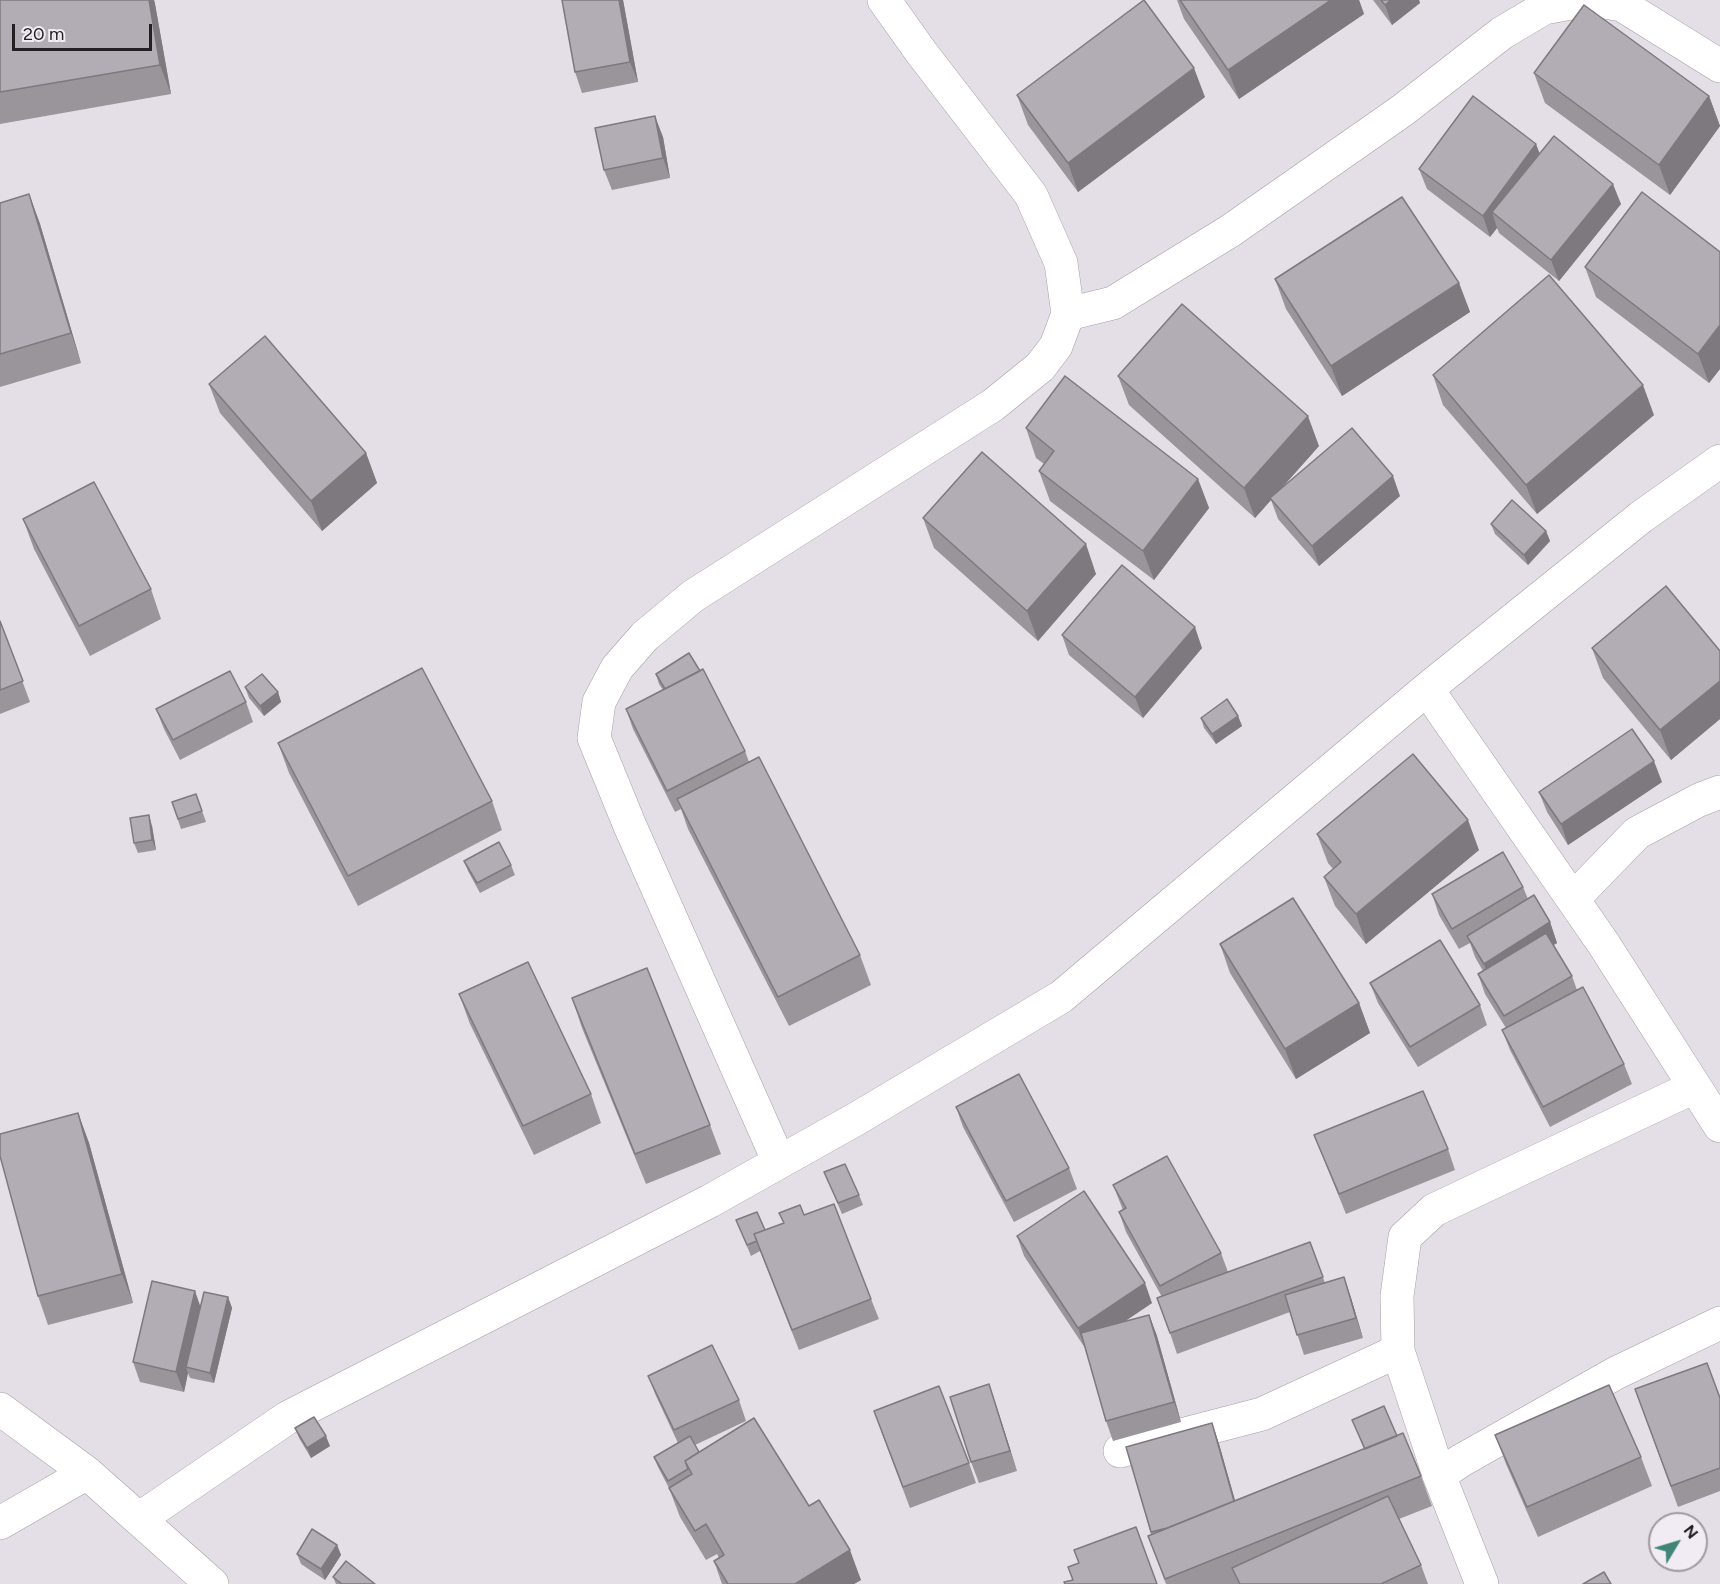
<!DOCTYPE html>
<html>
<head>
<meta charset="utf-8">
<style>
  body { margin:0 }
  #map { position:relative; width:1720px; height:1584px; overflow:hidden; background:#e4dfe6; font-family:Figtree,sans-serif }
  canvas { display:block }
  .north { position:absolute; left:1648px; top:1512px; width:60px; height:60px; box-sizing:border-box; background:#f1ecf3; border:2px solid #9e9aa0; border-radius:50%; rotate:52deg; font-size:16px; font-weight:700; line-height:24px; text-align:center; color:#222023 }
  .north::after { content:''; display:block; margin:auto; width:21px; height:27px; background:#418579; clip-path:polygon(50% 0,100% 100%,50% 72%,0 100%) }
  .scale { position:absolute; left:12px; top:24px; width:140px; height:27px; box-sizing:border-box; border:3px solid #222023; border-top:0; padding-left:8px; font-size:18px; line-height:21px; white-space:nowrap; color:#222023; -webkit-text-stroke:4px #f1ecf3; paint-order:stroke }
</style>
</head>
<body>
<div id="map">
<canvas width="1720" height="1584"></canvas>
<div class="north">N</div>
<div class="scale">20 m</div>
</div>
<script>
const context = document.querySelector('canvas').getContext('2d');
context.lineJoin = 'round';
function toPath(rows) {
  const path = new Path2D();
  for (const r of rows) {
    path.moveTo(r[0], r[1]);
    for (let i = 2; i < r.length; i += 2) path.lineTo(r[i], r[i + 1]);
  }
  return path;
}
function trace(path, color, width, dash) {
  context.strokeStyle = color;
  context.lineWidth = width;
  context.lineCap = dash ? 'butt' : 'round';
  context.setLineDash(dash || []);
  context.stroke(path);
}
function paint(path, color) {
  context.fillStyle = color;
  context.fill(path, 'evenodd');
}
const minor = toPath([
  [1593,0,1622,5,1720,66],
  [1068,314,1113,303,1230,231,1403,110,1502,33,1544,8,1587,0],
  [1427,689,1603,943,1720,1126],
  [1573,899,1637,833,1699,800,1720,792],
  [779,1162,630,826,594,738,599,702,617,668,645,636,693,596,993,405,1040,367,1056,346,1068,314,1061,263,1031,195,921,52,884,0],
  [0,1409,87,1473,212,1584],
  [1120,1451,1262,1414,1398,1351],
  [1439,1475,1462,1460,1616,1373,1720,1323],
  [139,1519,287,1418,710,1201,856,1119,1061,997,1427,689,1641,517,1720,461],
  [0,1523,87,1473],
  [1482,1584,1439,1475,1398,1351,1397,1296,1405,1237,1434,1210,1694,1087]
]);
trace(minor, '#a49fa5', 34);
trace(minor, '#fff', 33);
paint(toPath([
  [0,0,154,0,155,4,171,94,0,124],
  [623,0,638,82,582,93,575,72],
  [1177,0,1359,0,1364,14,1239,99,1184,19],
  [1373,0,1419,0,1420,3,1392,25],
  [1534,73,1709,96,1720,126,1670,195,1545,103],
  [1017,95,1205,97,1078,192,1028,125],
  [663,137,670,178,612,190,604,170],
  [1540,153,1621,204,1559,281,1499,233,1497,228,1490,237,1427,189,1419,169],
  [29,194,40,224,81,363,0,387,0,203],
  [1720,252,1720,369,1709,383,1596,297,1585,267],
  [1275,279,1459,283,1470,312,1342,396,1286,309],
  [1433,375,1654,415,1537,514,1443,405],
  [1118,376,1319,446,1279,491,1400,496,1319,566,1278,519,1271,500,1255,518,1129,405],
  [209,384,366,453,377,483,322,531,220,413],
  [1026,428,1198,479,1209,508,1154,580,1050,501,1039,471,1044,464,1036,458],
  [923,518,1096,574,1038,641,934,548],
  [23,519,151,589,161,619,90,656,34,549],
  [1491,524,1546,531,1550,541,1528,565,1495,534],
  [0,621,30,702,0,714],
  [1062,635,1202,648,1143,718,1069,655],
  [1592,648,1720,651,1720,719,1671,760,1603,678],
  [656,674,745,751,749,762,860,955,871,985,789,1026,688,829,681,809,675,812,633,729,626,709,663,690,659,684],
  [245,687,278,692,281,702,264,716,249,698],
  [246,702,253,722,180,760,164,729,156,709],
  [1238,716,1242,726,1216,744,1204,728,1201,718],
  [278,743,492,801,502,830,358,906,289,773],
  [1662,782,1568,845,1547,812,1539,792],
  [196,794,206,822,181,829,172,802],
  [152,826,156,850,138,853,134,843],
  [1317,834,1479,850,1366,944,1335,906,1324,877,1333,869,1328,863],
  [464,861,511,865,515,875,480,893,468,871],
  [1523,887,1528,899,1550,922,1557,943,1553,945,1572,976,1577,990,1624,1064,1632,1084,1550,1127,1510,1050,1502,1030,1506,1028,1485,994,1478,974,1483,971,1475,957,1470,943,1459,949,1439,915,1432,894],
  [1220,944,1359,1003,1370,1033,1296,1079,1230,973],
  [1370,983,1480,1005,1487,1025,1418,1067,1378,1003],
  [459,994,591,1094,601,1123,534,1155,470,1024],
  [572,998,710,1125,721,1154,646,1184,582,1028],
  [956,1107,1069,1168,1077,1189,1014,1222,963,1127],
  [78,1113,89,1143,133,1303,48,1325,38,1296],
  [1314,1135,1448,1149,1455,1170,1346,1214],
  [824,1172,859,1195,863,1205,842,1214],
  [1113,1185,1221,1253,1228,1272,1310,1242,1325,1283,1344,1277,1351,1298,1363,1338,1304,1355,1290,1312,1177,1354,1170,1333,1162,1297,1126,1232,1119,1212,1123,1210],
  [804,1215,871,1299,879,1319,799,1350,760,1251,751,1256,736,1220,765,1230],
  [1017,1236,1152,1303,1124,1322,1149,1315,1157,1336,1181,1422,1113,1441,1106,1421,1085,1348,1024,1256],
  [228,1297,232,1308,214,1383,190,1378,188,1373,184,1392,140,1382,133,1362,200,1306],
  [648,1376,739,1400,746,1421,695,1445,699,1452,809,1506,861,1580,854,1584,722,1584,714,1561,719,1558,717,1554,706,1560,680,1517,669,1488,658,1467,654,1457,678,1443,656,1396],
  [989,1384,1017,1471,979,1483,971,1462],
  [1635,1389,1720,1398,1720,1491,1678,1507],
  [1352,1420,1397,1436,1421,1476,1432,1506,1399,1519,1421,1565,1428,1584,1166,1584,1148,1536,1151,1534,1126,1447,1212,1423,1219,1444,1235,1500,1364,1449],
  [295,1428,330,1446,311,1458,299,1438],
  [881,1431,969,1463,976,1483,910,1508],
  [1495,1435,1641,1457,1652,1486,1538,1537,1506,1464],
  [337,1545,341,1555,325,1580,301,1564,297,1554],
  [333,1577,375,1584,336,1584]
]), '#99959b');
paint(toPath([
  [149,0,154,0,155,4,171,94,160,65],
  [619,0,623,0,638,82,630,62],
  [1331,0,1359,0,1364,14,1239,99,1228,70],
  [1391,0,1419,0,1420,3,1392,25,1385,5],
  [1194,68,1205,97,1078,192,1068,163],
  [1709,96,1720,126,1670,195,1659,165],
  [655,116,663,137,670,178,663,158],
  [1536,144,1544,164,1492,212,1497,228,1490,237,1483,216],
  [1613,184,1621,204,1559,281,1551,260],
  [29,194,40,224,81,363,71,333],
  [1459,283,1470,312,1342,396,1331,366],
  [1720,325,1720,369,1709,383,1698,354],
  [1643,385,1654,415,1537,514,1526,485],
  [1308,416,1319,446,1255,518,1244,488],
  [366,453,377,483,322,531,311,501],
  [1393,476,1400,496,1319,566,1312,546],
  [1198,479,1209,508,1154,580,1143,551],
  [1546,531,1550,541,1528,565,1524,555],
  [1086,544,1096,574,1038,641,1027,611],
  [1195,627,1202,648,1143,718,1135,697],
  [1720,681,1720,719,1671,760,1660,730],
  [278,692,281,702,264,716,260,706],
  [1238,716,1242,726,1216,744,1212,734],
  [1654,761,1662,782,1568,845,1561,824],
  [149,815,152,826,156,850,152,840],
  [1468,820,1479,850,1366,944,1356,914],
  [1550,922,1557,943,1491,984,1484,964],
  [1359,1003,1370,1033,1296,1079,1285,1049],
  [78,1113,89,1143,133,1303,122,1274],
  [1344,1277,1351,1298,1363,1338,1356,1318],
  [1145,1283,1152,1303,1085,1348,1078,1328],
  [195,1291,202,1311,186,1367,188,1373,184,1392,176,1372],
  [228,1297,232,1308,214,1383,210,1373],
  [1149,1315,1157,1336,1181,1422,1174,1402],
  [989,1384,996,1405,1017,1471,1010,1451],
  [1212,1423,1219,1444,1243,1529,1236,1509],
  [326,1436,330,1446,311,1458,307,1448],
  [337,1545,341,1555,325,1580,321,1569],
  [850,1550,861,1580,854,1584,795,1584]
]), '#7d797e');
const building = toPath([
  [0,0,149,0,160,65,0,92,0,0],
  [562,0,619,0,630,62,575,72,562,0],
  [1144,0,1194,68,1068,163,1017,95,1144,0],
  [1180,0,1331,0,1228,70,1180,0],
  [1381,0,1391,0,1385,5,1381,0],
  [1584,5,1709,96,1659,165,1534,73,1584,5],
  [1473,96,1536,144,1483,216,1419,169,1473,96],
  [655,116,663,158,604,170,595,128,655,116],
  [1554,136,1613,184,1551,260,1492,212,1554,136],
  [1642,192,1720,252,1720,325,1698,354,1585,267,1642,192],
  [29,194,71,333,0,354,0,203,29,194],
  [1402,197,1459,283,1331,366,1275,279,1402,197],
  [1549,275,1643,385,1526,485,1433,375,1549,275],
  [1182,304,1308,416,1244,488,1118,376,1182,304],
  [265,336,366,453,311,501,209,384,265,336],
  [1065,376,1198,479,1143,551,1039,471,1054,451,1026,428,1065,376],
  [1352,428,1393,476,1312,546,1270,498,1352,428],
  [982,452,1086,544,1027,611,923,518,982,452],
  [94,482,151,589,79,626,23,519,94,482],
  [1512,500,1546,531,1524,555,1491,524,1512,500],
  [1122,565,1195,627,1135,697,1062,635,1122,565],
  [1666,586,1720,651,1720,681,1660,730,1592,648,1666,586],
  [0,621,23,681,0,690,0,621],
  [689,653,700,671,665,689,656,674,689,653],
  [422,668,492,801,348,876,278,743,422,668],
  [703,669,745,751,667,791,626,709,703,669],
  [230,671,246,702,173,740,156,709,230,671],
  [262,674,278,692,260,706,245,687,262,674],
  [1227,699,1238,716,1212,734,1201,718,1227,699],
  [1632,729,1654,761,1561,824,1539,792,1632,729],
  [1413,754,1468,820,1356,914,1324,877,1341,862,1317,834,1413,754],
  [759,757,860,955,778,997,677,799,759,757],
  [196,794,202,811,178,819,172,802,196,794],
  [149,815,152,840,134,843,130,818,149,815],
  [499,842,511,865,477,883,464,861,499,842],
  [1503,852,1523,887,1452,929,1432,894,1503,852],
  [1534,895,1550,922,1484,964,1467,936,1534,895],
  [1293,898,1359,1003,1285,1049,1220,944,1293,898],
  [1546,933,1572,976,1504,1016,1478,974,1546,933],
  [1440,940,1480,1005,1410,1047,1370,983,1440,940],
  [528,962,591,1094,523,1126,459,994,528,962],
  [647,968,710,1125,635,1154,572,998,647,968],
  [1583,987,1624,1064,1543,1107,1502,1030,1583,987],
  [1019,1074,1069,1168,1006,1201,956,1107,1019,1074],
  [1423,1091,1448,1149,1339,1194,1314,1135,1423,1091],
  [78,1113,122,1274,38,1296,0,1156,0,1134,78,1113],
  [1167,1156,1221,1253,1160,1286,1119,1212,1126,1208,1113,1185,1167,1156],
  [845,1164,859,1195,838,1203,824,1172,845,1164],
  [1084,1191,1145,1283,1078,1328,1017,1236,1084,1191],
  [834,1204,871,1299,792,1330,754,1234,784,1223,779,1213,800,1205,804,1215,834,1204],
  [757,1212,765,1230,754,1234,757,1241,747,1245,736,1220,757,1212],
  [1310,1242,1323,1277,1170,1333,1157,1298,1310,1242],
  [1344,1277,1356,1318,1297,1335,1285,1295,1344,1277],
  [152,1281,195,1291,176,1372,133,1362,152,1281],
  [204,1292,228,1297,210,1373,186,1367,204,1292],
  [1149,1315,1174,1402,1106,1421,1081,1333,1149,1315],
  [712,1345,739,1400,674,1430,648,1376,712,1345],
  [1707,1363,1720,1398,1720,1468,1671,1486,1635,1389,1707,1363],
  [989,1384,1010,1451,971,1462,950,1397,989,1384],
  [1609,1385,1641,1457,1527,1507,1495,1435,1609,1385],
  [939,1386,969,1463,903,1487,874,1411,939,1386],
  [1384,1406,1397,1436,1365,1449,1352,1420,1384,1406],
  [314,1417,326,1436,307,1448,295,1428,314,1417],
  [754,1418,809,1506,819,1500,850,1550,795,1584,728,1584,714,1561,724,1555,706,1524,695,1531,669,1488,692,1474,685,1461,754,1418],
  [1212,1423,1234,1501,1167,1528,1151,1532,1126,1447,1212,1423],
  [1403,1433,1421,1476,1165,1579,1148,1536,1403,1433],
  [690,1436,699,1452,685,1461,688,1469,668,1481,654,1457,690,1436],
  [1388,1496,1421,1565,1381,1584,1240,1584,1232,1568,1388,1496],
  [1136,1527,1157,1584,1065,1584,1064,1582,1073,1580,1068,1567,1079,1563,1074,1550,1136,1527],
  [312,1529,337,1545,321,1569,297,1554,312,1529],
  [346,1561,375,1584,342,1584,333,1577,346,1561],
  [1604,1572,1611,1584,1583,1584,1604,1572]
]);
paint(building, '#b2adb4');
trace(building, '#7d797e', 1.5);
</script>
</body>
</html>
